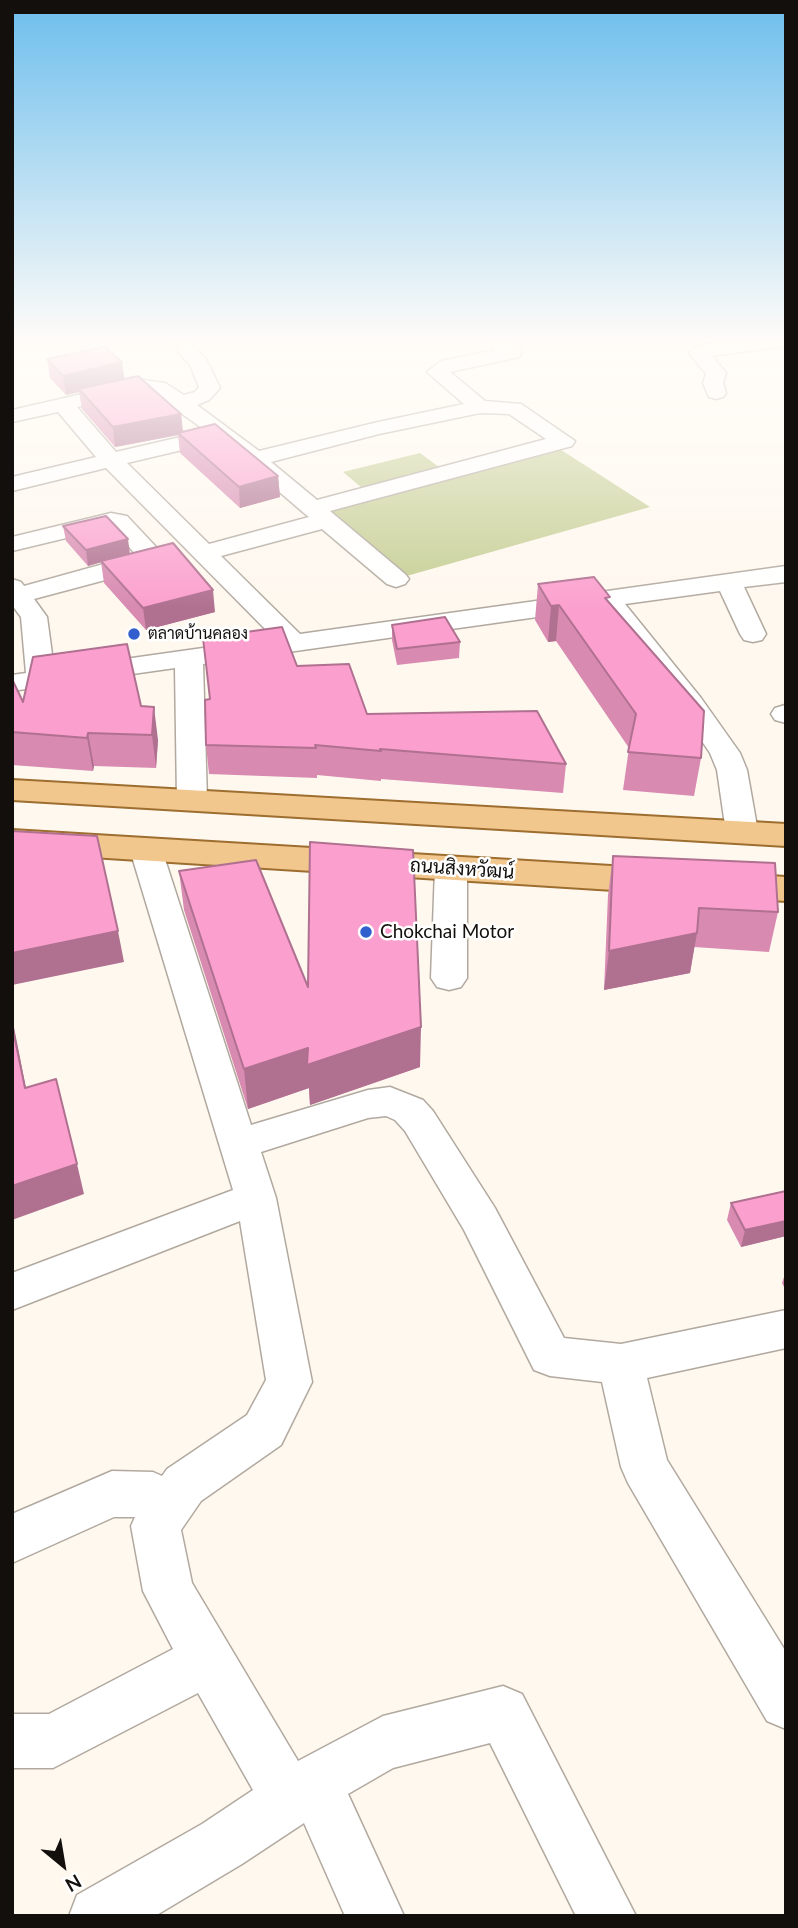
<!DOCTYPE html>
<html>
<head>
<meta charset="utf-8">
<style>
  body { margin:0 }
  #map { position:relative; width:798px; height:1928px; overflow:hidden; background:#fff8ef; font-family:Lato,sans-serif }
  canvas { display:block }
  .frame { position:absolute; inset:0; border:14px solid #120f0c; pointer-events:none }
  .north { position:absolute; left:28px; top:1830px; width:70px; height:70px; -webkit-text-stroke:5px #fff; paint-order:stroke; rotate:150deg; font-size:19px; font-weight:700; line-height:28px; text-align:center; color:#120f0c }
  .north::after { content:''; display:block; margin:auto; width:24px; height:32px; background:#120f0c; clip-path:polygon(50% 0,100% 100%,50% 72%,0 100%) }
</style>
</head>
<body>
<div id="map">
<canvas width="798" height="1928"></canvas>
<div class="frame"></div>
<div class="north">N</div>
</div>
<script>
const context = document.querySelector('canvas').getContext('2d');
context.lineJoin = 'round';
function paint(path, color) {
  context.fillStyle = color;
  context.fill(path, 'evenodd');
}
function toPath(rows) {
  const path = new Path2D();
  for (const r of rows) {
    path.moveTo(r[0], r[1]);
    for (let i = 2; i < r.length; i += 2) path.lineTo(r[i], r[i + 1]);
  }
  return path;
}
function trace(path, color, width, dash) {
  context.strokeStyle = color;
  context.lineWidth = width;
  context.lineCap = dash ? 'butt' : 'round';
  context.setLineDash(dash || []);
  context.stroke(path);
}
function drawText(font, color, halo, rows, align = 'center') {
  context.font = font + ' Lato,Sarabun,sans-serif';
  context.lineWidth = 5;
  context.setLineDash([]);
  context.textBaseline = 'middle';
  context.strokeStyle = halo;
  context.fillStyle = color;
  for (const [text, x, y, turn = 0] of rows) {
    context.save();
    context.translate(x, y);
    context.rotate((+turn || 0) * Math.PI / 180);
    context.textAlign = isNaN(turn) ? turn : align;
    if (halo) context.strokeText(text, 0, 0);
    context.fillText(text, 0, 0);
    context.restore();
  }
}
paint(toPath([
  [555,446,650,507,396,579,312,508,368,493,343,472,420,453,447,473]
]), '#c5ce93');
const minor = toPath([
  [167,339,187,339,206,359,220,388,209,400,197,405,259,451,378,422,464,404,427,372,441,361,496,350,486,339,507,339,522,353,519,357,450,372,485,401,521,404,575,441,572,446,330,511,405,574,409,579,405,584,396,587,387,584,322,529,221,556,300,634,786,566,786,582,744,587,766,634,762,640,753,642,744,640,740,634,720,591,625,604,701,698,740,753,747,770,758,832,753,839,742,842,731,839,726,832,717,770,710,753,681,710,601,608,203,664,207,800,203,807,192,809,181,807,177,800,175,668,12,691,12,675,26,673,21,617,12,605,12,579,21,582,24,586,136,555,112,527,12,551,12,537,111,513,127,516,158,549,161,554,160,559,150,568,34,599,47,617,54,669,274,638,106,468,12,491,12,477,96,457,58,412,12,422,12,410,143,380,165,383,184,395,195,392,199,387,190,365,167,339],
  [143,392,153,393,206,431,116,452,77,407,143,392],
  [480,413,509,414,546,439,317,500,271,462,379,434,480,413],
  [220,441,304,513,309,517,209,544,127,463,220,441],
  [747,339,786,339,786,346,712,356,726,373,723,383,726,393,723,397,716,399,709,397,703,383,706,374,689,353,695,347,702,345,747,339],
  [785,705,786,723,775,720,771,714,775,708,785,705],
  [146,840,157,843,162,850,251,1125,368,1090,390,1087,423,1100,433,1111,495,1208,564,1338,621,1344,786,1310,786,1348,647,1378,667,1460,786,1652,786,1729,767,1721,628,1483,621,1467,602,1382,550,1376,534,1370,464,1230,405,1131,395,1120,386,1116,368,1118,261,1152,276,1198,312,1382,281,1445,201,1501,181,1530,192,1583,298,1761,383,1716,503,1686,522,1694,636,1916,576,1916,490,1743,393,1768,348,1794,404,1916,345,1916,304,1823,242,1864,155,1916,69,1916,77,1895,202,1824,253,1790,198,1693,53,1768,12,1768,12,1714,49,1714,173,1649,143,1591,131,1526,135,1517,114,1517,12,1563,12,1514,112,1471,153,1472,162,1476,167,1469,247,1415,266,1380,240,1221,12,1310,12,1273,233,1190,130,850,135,843,146,840],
  [451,859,463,862,467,869,467,978,461,987,449,990,437,987,431,978,435,869,439,862,451,859]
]);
const major = toPath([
  [12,780,786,824,786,846,12,800,12,780],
  [12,830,661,869,674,873,679,881,674,889,661,893,12,852,12,830],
  [725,873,786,877,786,901,725,897,712,893,707,885,712,877,725,873]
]);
trace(minor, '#b1a99f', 3);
trace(major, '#9d6e2f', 4);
paint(minor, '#fff');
paint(major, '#f1c78e');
paint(toPath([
  [47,359,124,379,181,414,183,432,278,476,280,497,240,508,180,453,178,435,115,447,82,409,79,392,66,395,50,378],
  [63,526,130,554,215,612,146,630,104,583,101,562,88,566,66,541],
  [538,584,609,603,701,758,694,796,623,790,629,748,556,641,548,642,535,620],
  [392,625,460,642,459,658,397,665,392,640],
  [297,666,367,714,566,764,563,793,381,779,381,781,317,775,317,778,209,774,206,745,209,699],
  [12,679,23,702,141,706,158,740,156,768,94,766,93,771,12,765],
  [613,856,778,912,769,952,694,947,690,973,604,990,608,895],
  [179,871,308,987,420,1067,310,1105,309,1088,248,1109,184,910],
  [786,1191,786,1236,741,1247,727,1220,731,1203],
  [786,1271,786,1291,782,1283]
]), '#d88ab1');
paint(toPath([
  [122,362,125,381,79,389,79,392,66,395,63,376],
  [181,414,183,434,178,433,178,435,115,447,113,427],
  [278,476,280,497,240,508,239,487],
  [128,539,130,554,88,566,86,550],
  [213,590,215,612,146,630,143,608],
  [559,605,556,641,548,642,551,606],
  [154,707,158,740,156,768,152,735],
  [88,733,94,766,93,771,87,738],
  [118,931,124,962,12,985,12,953],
  [697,933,690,973,604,990,609,951],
  [12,1017,32,1119,25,1088,12,1025],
  [421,1027,420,1067,310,1105,309,1088,248,1109,244,1069,308,1048],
  [77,1164,84,1194,12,1220,12,1186],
  [786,1221,786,1236,741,1247,745,1230]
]), '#b07090');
const building = toPath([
  [105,347,122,362,63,376,47,359,105,347],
  [138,376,181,414,113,427,79,389,138,376],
  [215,424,278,476,239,487,178,433,215,424],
  [106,516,128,539,86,550,63,526,106,516],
  [173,543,213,590,143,608,101,561,173,543],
  [594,577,610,597,605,598,704,711,701,758,628,752,636,714,559,605,551,606,538,584,594,577],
  [445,617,460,642,397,649,392,625,445,617],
  [282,627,297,666,349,664,367,714,537,711,566,764,380,749,381,751,315,745,316,748,206,745,205,700,210,699,203,638,282,627],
  [127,644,141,706,154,707,152,735,88,733,87,738,12,732,12,679,23,702,33,657,127,644],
  [12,831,97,836,118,931,12,953,12,831],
  [310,842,413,850,421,1027,307,1065,308,1048,244,1069,179,871,256,860,308,987,310,842],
  [613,856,775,863,778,912,699,908,697,933,609,951,613,856],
  [12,1025,25,1088,56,1079,77,1164,12,1186,12,1025],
  [786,1191,786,1221,745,1230,731,1203,786,1191]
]);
paint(building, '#fba0ce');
trace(building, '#b07090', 2);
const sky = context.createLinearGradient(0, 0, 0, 609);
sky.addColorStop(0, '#6cbeed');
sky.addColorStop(0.56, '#fffcf8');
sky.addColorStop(1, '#fffcf800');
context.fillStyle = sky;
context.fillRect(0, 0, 798, 609);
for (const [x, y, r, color] of [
  [134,634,7,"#315fce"],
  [366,932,7,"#315fce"]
]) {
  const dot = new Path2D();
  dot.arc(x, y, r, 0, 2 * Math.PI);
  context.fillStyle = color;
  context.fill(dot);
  trace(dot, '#fff', 2.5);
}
drawText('16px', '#120f0c', '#fff', [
  ["ตลาดบ้านคลอง",148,634]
], 'left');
drawText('19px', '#120f0c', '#fff', [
  ["ถนนสิงหวัฒน์",462,869,4]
]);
drawText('19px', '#120f0c', '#fff', [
  ["Chokchai Motor",380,932]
], 'left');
</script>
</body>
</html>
